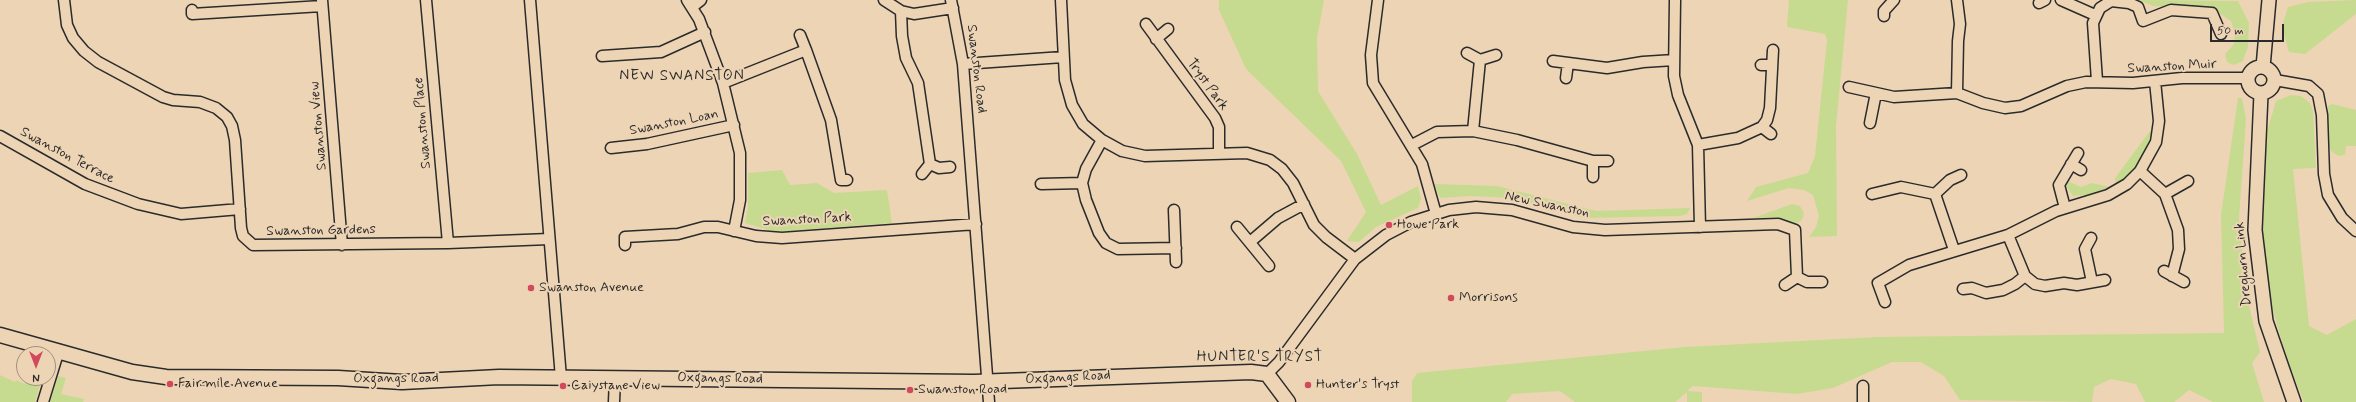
<!DOCTYPE html>
<html>
<head>
<meta charset="utf-8">
<style>
  body { margin:0 }
  #map { position:relative; width:2356px; height:402px; overflow:hidden; background:#edd4b5; font-family:Mynerve,sans-serif }
  canvas { display:block }
  .north { position:absolute; left:16px; top:346px; width:40px; height:40px; box-sizing:border-box; background:#edd4b5; border:1px solid #9f907e; border-radius:50%; rotate:180deg; font-size:11px; font-weight:700; line-height:16px; text-align:center; color:#2b2b2b }
  .north::after { content:''; display:block; margin:auto; width:14px; height:18px; background:#d1495b; clip-path:polygon(50% 0,100% 100%,50% 72%,0 100%) }
  .scale { position:absolute; left:2210px; top:24px; width:74px; height:18px; box-sizing:border-box; border:2px solid #2b2b2b; border-top:0; padding-left:5px; font-size:12px; line-height:14px; white-space:nowrap; color:#2b2b2b; -webkit-text-stroke:3px #edd4b5; paint-order:stroke }
</style>
</head>
<body>
<div id="map">
<canvas width="2356" height="402"></canvas>
<div class="north">N</div>
<div class="scale">50 m</div>
</div>
<script>
const context = document.querySelector('canvas').getContext('2d');
context.lineJoin = 'round';
function paint(path, color) {
  context.fillStyle = color;
  context.fill(path, 'evenodd');
}
function toPath(rows) {
  const path = new Path2D();
  for (const r of rows) {
    if (r.length === 3) {
      path.moveTo(r[0] + r[2], r[1]);
      path.arc(r[0], r[1], r[2], 0, 2 * Math.PI);
      continue;
    }
    path.moveTo(r[0], r[1]);
    for (let i = 2; i < r.length; i += 2) path.lineTo(r[i], r[i + 1]);
  }
  return path;
}
function trace(path, color, width, dash) {
  context.strokeStyle = color;
  context.lineWidth = width;
  context.lineCap = dash ? 'butt' : 'round';
  context.setLineDash(dash || []);
  context.stroke(path);
}
function drawText(font, color, halo, rows, align = 'center') {
  context.font = font + ' Mynerve,sans-serif';
  context.lineWidth = 4;
  context.setLineDash([]);
  context.textBaseline = 'middle';
  context.strokeStyle = halo;
  context.fillStyle = color;
  for (const [text, x, y, turn = 0] of rows) {
    context.save();
    context.translate(x, y);
    context.rotate((+turn || 0) * Math.PI / 180);
    context.textAlign = isNaN(turn) ? turn : align;
    if (halo) context.strokeText(text, 0, 0);
    context.fillText(text, 0, 0);
    context.restore();
  }
}
paint(toPath([
  [1219,0,1324,0,1317,38,1318,91,1357,154,1381,205,1418,186,1421,199,1418,208,1376,227,1359,242,1347,241,1366,212,1341,161,1246,69,1219,10],
  [1789,0,1848,0,1836,126,1837,236,1809,237,1816,227,1819,216,1813,195,1804,190,1789,188,1747,201,1756,187,1808,173,1815,156,1827,40,1825,34,1787,27],
  [2139,0,2238,1,2249,23,2248,47,2243,61,2234,65,2227,62,2225,54,2234,44,2235,34,2231,21,2213,9,2153,6],
  [2356,0,2356,14,2305,54,2289,52,2282,27,2288,7,2308,2],
  [2291,95,2301,96,2310,103,2313,111,2316,168,2293,169,2309,326,2327,335,2356,319,2356,402,2304,402,2288,363,2272,307,2263,246,2263,145,2276,101],
  [2238,98,2242,98,2246,119,2239,218,2247,297,2260,352,2252,363,2264,402,2213,402,2189,390,2174,402,2145,402,2136,384,2111,379,2094,387,2092,402,1960,400,1944,376,1921,362,1892,362,1833,388,1797,394,1693,386,1687,391,1702,392,1702,402,1687,402,1687,392,1675,402,1575,402,1560,391,1512,394,1506,402,1412,402,1412,381,1417,373,1685,347,1877,337,2224,333,2221,215],
  [2332,104,2356,110,2356,146,2346,146,2345,155,2339,156,2332,152,2329,146,2328,106],
  [2150,131,2153,131,2151,141,2143,159,2131,175,2116,186,2115,178],
  [782,170,790,185,817,183,834,193,887,190,892,223,775,232,745,223,748,207,748,173],
  [2065,180,2081,187,2092,183,2110,187,2087,195,2073,196,2066,186,2064,186],
  [1434,184,1497,186,1596,211,1690,208,1687,214,1680,216,1584,218,1511,198,1471,196,1440,198],
  [1792,204,1800,206,1804,213,1802,220,1795,224,1778,217,1753,218],
  [0,375,15,382,16,380,25,384,26,382,40,385,35,402,0,402],
  [58,376,66,378,61,394,84,399,83,402,50,402]
]), '#c7db90');
const minor = toPath([
  [64,0,67,25,73,38,84,51,98,62,163,97,173,100,200,102,216,108,227,117,232,126,235,140,241,228,243,236,253,245,448,243,549,239],
  [322,0,342,245],
  [426,0,448,243],
  [530,0,561,378],
  [687,0,699,19,723,83,740,153,740,200,734,231],
  [884,0,901,11,914,14,953,8],
  [951,0,963,64,989,402],
  [1061,0,1065,80,1072,105,1083,124,1102,140,1122,151,1145,156,1247,153,1270,160,1282,169,1293,183,1314,225,1326,237,1355,259],
  [1378,0,1371,55,1373,83,1422,164,1436,214],
  [1675,0,1674,76,1678,95,1698,145,1700,227],
  [1957,0,1960,24,1958,41,1957,93],
  [2061,0,2095,15],
  [2039,3,2045,0],
  [692,7,701,0],
  [192,10,192,14,322,6],
  [901,11,902,36,906,58,918,83,930,164],
  [1884,16,1884,11,1894,0],
  [1146,24,1215,118,1219,127,1219,152],
  [800,35,806,50],
  [1156,39,1168,29],
  [1467,53,1480,60,1496,55],
  [602,56,661,52,705,32],
  [1553,61,1607,68,1643,62,1674,60],
  [963,64,1063,57],
  [1761,65,1772,65],
  [1566,78,1568,63],
  [2275,80,2309,86,2318,94,2322,115,2324,174,2328,195,2342,218,2356,231],
  [2097,81,2093,23,2100,8,2111,1,2129,3,2138,7,2143,21,2171,10,2212,13,2221,34],
  [723,83,806,50,831,120,841,180,847,180],
  [1849,87,1894,97,1957,93,1983,103,2005,108,2021,106,2067,86,2086,82,2133,83,2182,78,2248,78],
  [1870,123,1876,93],
  [1762,127,1771,134],
  [1473,131,1480,60],
  [0,136,85,184,138,204,181,214,240,209],
  [1102,140,1086,169,1082,183,1086,200,1099,233,1106,243,1118,249,1176,248],
  [1412,145,1437,132,1473,131,1517,140,1593,161,1608,161],
  [1698,145,1738,138,1762,127,1767,120,1770,108,1773,50],
  [611,148,647,144,734,125],
  [2071,164,2081,170],
  [2140,171,2165,194,2178,230,2179,249,2172,276],
  [922,174,930,164,939,168,950,167],
  [1593,177,1593,161],
  [1041,184,1082,183],
  [1872,194,1901,187,1935,194,1954,250],
  [1935,194,1950,180,1961,175],
  [2165,194,2188,181],
  [2065,208,2059,185,2078,153],
  [1174,210,1176,262],
  [1237,227,1269,266],
  [2008,235,2025,276,2035,284,2045,286,2064,283,2077,285,2105,280],
  [2091,238,2085,249,2092,282],
  [1250,242,1278,218,1304,204],
  [625,245,625,237,678,234,704,227,718,227,756,236,782,238,976,224],
  [2164,271,2184,282],
  [1785,285,1797,277],
  [1963,289,1972,288,1986,293,2003,290,2015,284,2025,276],
  [1885,302,1878,283,1909,265,2008,235,2056,211,2108,195,2127,184,2140,171,2156,142,2159,121,2155,81],
  [1267,374,1279,362,1355,259,1386,235,1411,222,1449,210,1476,207,1512,210,1573,227,1605,230,1778,224,1795,230,1797,277,1807,282,1822,282],
  [1863,386,1863,402],
  [43,402,59,350],
  [614,402,615,378]
]);
const tertiary = toPath([
  [2261,80,13],
  [2263,67,2269,0],
  [2261,94,2255,230,2266,321,2294,402]
]);
const secondary = toPath([
  [0,335,132,372,166,377,338,378,402,382,499,377,974,382,1251,372,1267,374,1288,402]
]);
trace(minor, '#2b2b2b', 13);
trace(tertiary, '#2b2b2b', 16);
trace(secondary, '#2b2b2b', 17);
trace(minor, '#edd4b5', 10);
trace(tertiary, '#edd4b5', 13);
trace(secondary, '#edd4b5', 14);
for (const [x, y, r, color] of [
  [1389,225,4,"#d1495b"],
  [531,288,4,"#d1495b"],
  [1451,298,4,"#d1495b"],
  [170,384,4,"#d1495b"],
  [1308,385,4,"#d1495b"],
  [563,386,4,"#d1495b"],
  [910,390,4,"#d1495b"]
]) {
  const dot = new Path2D();
  dot.arc(x, y, r, 0, 2 * Math.PI);
  context.fillStyle = color;
  context.fill(dot);
  trace(dot, '#edd4b5', 1.5);
}
drawText('14px', '#2b2b2b', '#edd4b5', [
  ["Swanston Muir",2172,67,-3],
  ["Swanston Road",976,69,83],
  ["Tryst Park",1207,85,54],
  ["Swanston Place",423,123,-95],
  ["Swanston Loan",674,123,-11],
  ["Swanston View",319,126,-95],
  ["Swanston Terrace",67,156,28],
  ["New Swanston",1547,205,12],
  ["Swanston Park",807,220,-3],
  ["Swanston Gardens",321,231,-1],
  ["Dreghorn Link",2244,264,-95],
  ["Oxgangs Road",1068,378,-3],
  ["Oxgangs Road",396,379],
  ["Oxgangs Road",720,379,1]
]);
drawText('14px', '#2b2b2b', '#edd4b5', [
  ["Howe Park",1397,225],
  ["Swanston Avenue",539,288],
  ["Morrisons",1459,298],
  ["Fairmile Avenue",178,384],
  ["Hunter's Tryst",1316,385],
  ["Caiystane View",571,386],
  ["Swanston Road",918,390]
], 'left');
context.letterSpacing = '1px';
drawText('15px', '#2b2b2b', '#edd4b5', [
  ["NEW SWANSTON",682,77],
  ["HUNTER'S TRYST",1260,358]
]);
context.letterSpacing = '0px';
</script>
</body>
</html>
